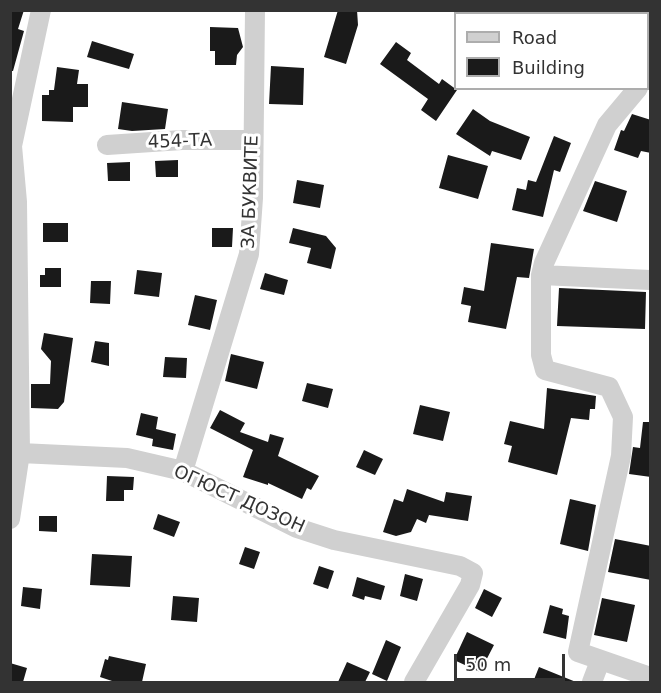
<!DOCTYPE html>
<html>
<head>
<meta charset="utf-8">
<style>
  body { margin:0 }
  #map { position:relative; width:661px; height:693px; overflow:hidden; background:#fff; font-family:"DejaVu Sans",sans-serif }
  canvas { display:block }
  .frame { position:absolute; inset:0; border:12px solid #333; pointer-events:none }
  .legend { position:absolute; left:454px; top:12px; width:195px; height:78px; box-sizing:border-box; background:#fff; border:2px solid #adadad; margin:0; padding:8px 10px; list-style:none; font-size:18px; color:#333 }
  .legend li { display:flex; align-items:center; gap:12px; height:30px }
  .legend b { width:30px; border:2px solid #adadad }
  .scale { position:absolute; left:454px; top:654px; width:111px; height:27px; box-sizing:border-box; border:3px solid #333; border-top:0; padding-left:8px; font-size:18px; line-height:21px; white-space:nowrap; color:#333; -webkit-text-stroke:4px #fff; paint-order:stroke }
</style>
</head>
<body>
<div id="map">
<canvas width="661" height="693"></canvas>
<div class="frame"></div>
<ul class="legend">
<li><b style="height:8px;background:#d0d0d0"></b>Road</li>
<li><b style="height:16px;background:#1a1a1a"></b>Building</li>
</ul>
<div class="scale">50 m</div>
</div>
<script>
const context = document.querySelector('canvas').getContext('2d');
context.lineJoin = 'round';
function paint(path, color) {
  context.fillStyle = color;
  context.fill(path, 'evenodd');
}
function toPath(rows) {
  const path = new Path2D();
  for (const r of rows) {
    path.moveTo(r[0], r[1]);
    for (let i = 2; i < r.length; i += 2) path.lineTo(r[i], r[i + 1]);
  }
  return path;
}
function trace(path, color, width, dash) {
  context.strokeStyle = color;
  context.lineWidth = width;
  context.lineCap = dash ? 'butt' : 'round';
  context.setLineDash(dash || []);
  context.stroke(path);
}
function drawText(font, color, halo, rows, align = 'center') {
  context.font = font + ' "DejaVu Sans",sans-serif';
  context.lineWidth = 6;
  context.setLineDash([]);
  context.textBaseline = 'middle';
  context.strokeStyle = halo;
  context.fillStyle = color;
  for (const [text, x, y, turn = 0] of rows) {
    context.save();
    context.translate(x, y);
    context.rotate((+turn || 0) * Math.PI / 180);
    context.textAlign = isNaN(turn) ? turn : align;
    if (halo) context.strokeText(text, 0, 0);
    context.fillText(text, 0, 0);
    context.restore();
  }
}
paint(toPath([
  [10,10,24,10,18,29,24,31,13,71,10,71],
  [338,10,357,10,358,25,346,64,324,57],
  [210,27,238,28,243,47,237,55,236,65,215,65,215,51,210,51],
  [92,41,134,54,129,69,87,57],
  [396,42,411,53,407,60,439,84,442,79,457,90,436,121,421,110,428,99,380,64],
  [271,66,304,68,303,105,269,104],
  [57,67,79,70,77,84,88,84,88,107,73,107,73,122,42,121,42,95,49,95,49,90,54,90],
  [122,102,168,109,165,129,132,131,118,129],
  [473,109,490,121,530,137,521,160,492,151,490,156,456,134],
  [632,114,651,120,651,153,641,151,638,158,614,150,621,130,624,131],
  [554,136,571,143,560,172,554,170,543,217,512,210,517,188,526,190,528,180,536,182],
  [448,155,488,166,478,199,439,188],
  [178,160,178,177,156,177,155,161],
  [130,162,130,181,108,181,107,163],
  [297,180,324,185,320,208,293,203],
  [595,181,627,191,617,222,583,211],
  [43,223,68,223,68,242,43,242],
  [212,228,233,228,232,247,212,247],
  [293,228,326,236,336,248,331,269,307,263,311,248,289,243],
  [491,243,534,249,529,278,517,277,506,329,468,322,471,306,461,304,464,287,484,291],
  [45,268,61,268,61,287,40,287,40,275,45,275],
  [137,270,162,273,159,297,134,294],
  [265,273,288,280,284,295,260,289],
  [91,281,111,281,110,304,90,303],
  [559,288,646,292,645,329,557,326],
  [195,295,217,300,210,330,188,325],
  [44,333,73,338,64,402,58,409,31,408,31,384,50,384,51,361,41,349],
  [95,341,109,343,109,366,91,362],
  [231,354,264,362,257,389,225,381],
  [165,357,187,358,186,378,163,377],
  [307,383,333,389,328,408,302,401],
  [547,388,596,396,595,409,590,409,589,420,571,418,557,475,508,462,512,446,504,444,510,421,544,429],
  [420,405,450,412,443,441,413,434],
  [220,410,245,423,240,432,268,442,270,434,284,438,278,456,319,476,311,490,307,488,302,499,268,483,268,485,243,477,253,450,210,428],
  [141,413,158,417,156,429,176,434,173,450,152,446,153,439,136,435],
  [643,422,651,422,651,477,629,474,633,447,640,448],
  [364,450,383,459,375,475,356,467],
  [107,476,134,477,133,490,124,490,124,501,106,501],
  [407,489,444,502,446,492,472,496,468,521,429,515,426,523,417,519,411,532,396,536,383,532,394,499,403,502],
  [570,499,596,505,588,551,560,544],
  [158,514,180,522,174,537,153,529],
  [39,516,57,516,57,532,39,531],
  [615,539,651,546,651,580,608,572],
  [245,547,260,552,254,569,239,564],
  [92,554,132,556,130,587,90,585],
  [319,566,334,571,328,589,313,584],
  [405,574,423,579,417,601,400,596],
  [357,577,385,586,381,600,365,596,364,600,352,596],
  [23,587,42,589,40,609,21,606],
  [484,589,502,598,492,617,475,608],
  [173,596,199,598,197,622,171,620],
  [602,598,635,605,627,642,594,635],
  [550,605,563,609,562,614,569,616,566,639,543,633],
  [467,632,494,645,480,672,454,660],
  [386,640,401,647,387,681,372,674],
  [109,656,146,664,142,682,115,682,100,677,105,659,108,660],
  [347,662,370,672,365,682,338,682],
  [10,663,27,668,23,682,10,682],
  [539,667,576,682,533,682]
]), '#1a1a1a');
trace(toPath([
  [647,10,650,12],
  [638,88,607,125,544,263,541,275,541,355,545,370,609,387,623,417,621,456,578,652,650,677],
  [107,145,182,140,253,140],
  [541,275,650,280],
  [20,453,127,458,183,471,297,528,334,540,460,566,473,573,470,585,414,682],
  [183,471,249,254,253,198,255,10],
  [10,519,20,453,17,202,12,146,41,10],
  [592,682,600,661]
]), '#d0d0d0', 20);
drawText('18px', '#333', '#fff', [
  ["454-ТА",180,142,-2],
  ["ЗА БУКВИТЕ",251,192,-88],
  ["ОГЮСТ ДОЗОН",239,500,24]
]);
</script>
</body>
</html>
